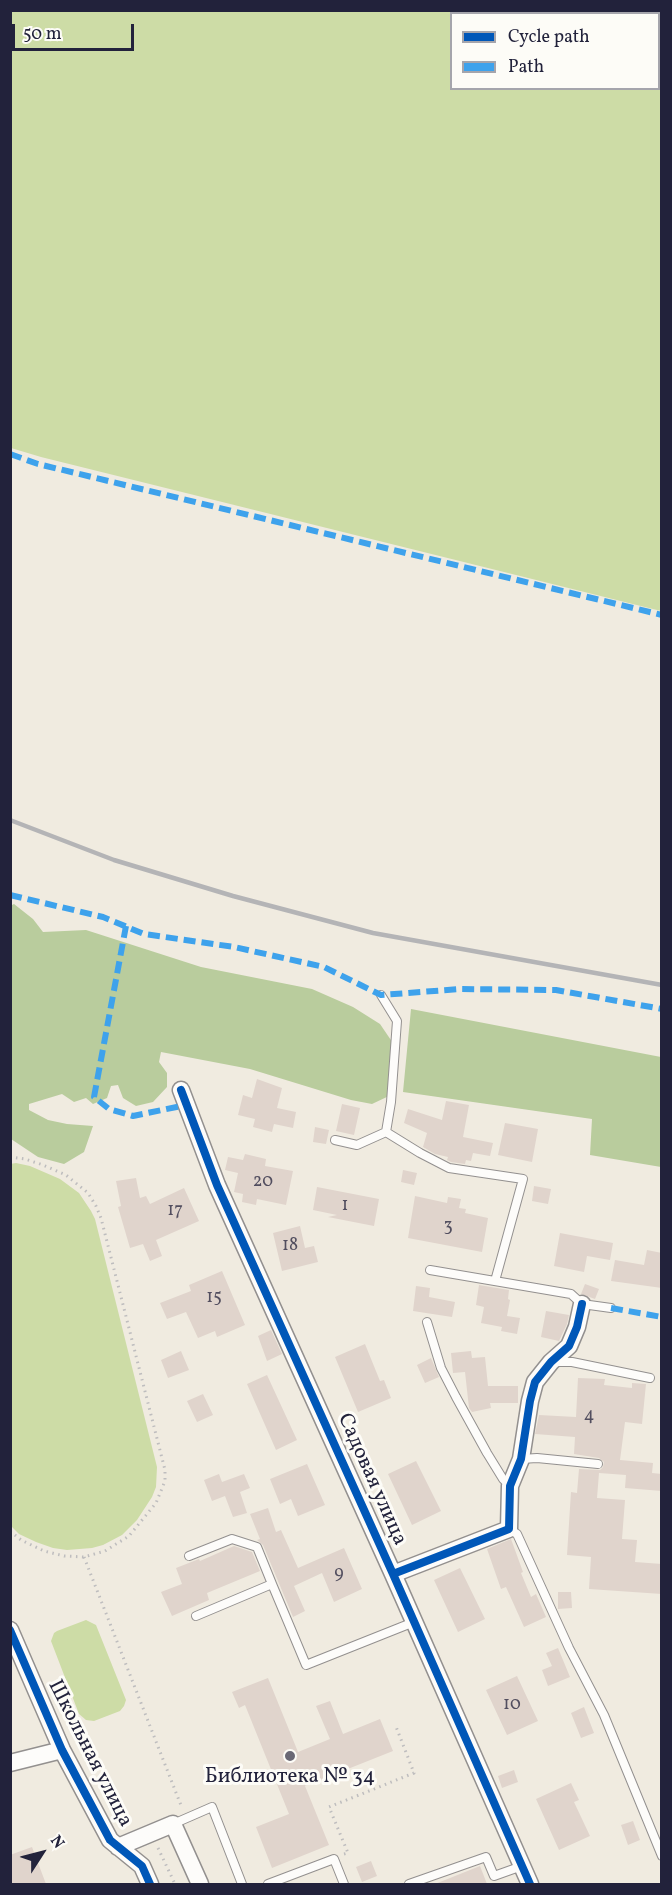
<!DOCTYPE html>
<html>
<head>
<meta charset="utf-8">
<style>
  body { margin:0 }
  #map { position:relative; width:672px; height:1895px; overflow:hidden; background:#f0ebe0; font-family:Vollkorn,serif }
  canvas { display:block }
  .frame { position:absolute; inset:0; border:12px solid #22223b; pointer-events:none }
  .legend { position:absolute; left:450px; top:12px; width:210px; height:78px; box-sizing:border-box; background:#fdfcf7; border:2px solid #a5a5ac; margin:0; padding:8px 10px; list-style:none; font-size:18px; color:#22223b }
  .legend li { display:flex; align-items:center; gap:12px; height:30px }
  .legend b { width:30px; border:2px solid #a5a5ac }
  .north { position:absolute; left:12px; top:1823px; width:60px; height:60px; -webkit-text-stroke:4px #fdfcf7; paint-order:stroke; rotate:54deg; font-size:16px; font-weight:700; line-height:24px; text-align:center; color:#22223b }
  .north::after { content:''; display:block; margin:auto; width:21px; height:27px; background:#22223b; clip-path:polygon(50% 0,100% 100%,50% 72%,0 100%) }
  .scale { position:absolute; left:12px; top:24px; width:122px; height:27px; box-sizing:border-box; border:3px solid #22223b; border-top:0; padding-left:8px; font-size:18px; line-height:21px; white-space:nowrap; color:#22223b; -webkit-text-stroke:4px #fdfcf7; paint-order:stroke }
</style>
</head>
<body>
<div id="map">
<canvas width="672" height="1895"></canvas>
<div class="frame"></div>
<ul class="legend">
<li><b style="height:8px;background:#0057b8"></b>Cycle path</li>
<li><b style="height:8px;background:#3ea2ec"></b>Path</li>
</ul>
<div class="north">N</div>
<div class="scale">50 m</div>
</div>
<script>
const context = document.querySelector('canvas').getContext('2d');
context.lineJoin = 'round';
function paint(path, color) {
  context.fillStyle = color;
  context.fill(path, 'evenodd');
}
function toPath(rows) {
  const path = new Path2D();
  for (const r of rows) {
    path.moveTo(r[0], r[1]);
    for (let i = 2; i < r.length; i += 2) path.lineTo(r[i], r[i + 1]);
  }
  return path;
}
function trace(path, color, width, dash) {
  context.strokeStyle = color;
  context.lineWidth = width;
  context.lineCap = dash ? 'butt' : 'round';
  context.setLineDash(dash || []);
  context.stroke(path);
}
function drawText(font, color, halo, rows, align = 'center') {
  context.font = font + ' Vollkorn,serif';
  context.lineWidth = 6;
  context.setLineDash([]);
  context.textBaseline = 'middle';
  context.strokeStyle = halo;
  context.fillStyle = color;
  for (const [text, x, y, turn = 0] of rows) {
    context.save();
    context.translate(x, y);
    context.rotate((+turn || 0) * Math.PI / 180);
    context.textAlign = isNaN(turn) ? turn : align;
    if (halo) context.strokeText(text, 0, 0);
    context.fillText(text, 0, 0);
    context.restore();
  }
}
paint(toPath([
  [10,11,661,11,661,611,41,457,11,448],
  [452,14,658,14,658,88,452,88],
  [16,1163,30,1166,60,1179,79,1193,91,1211,95,1219,157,1467,156,1487,152,1497,137,1520,122,1535,103,1545,92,1548,67,1550,53,1548,36,1542,19,1534,11,1526,10,1164],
  [86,1620,96,1625,126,1700,124,1706,120,1711,94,1721,86,1720,79,1714,51,1641,54,1633,57,1631]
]), '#cddca6');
paint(toPath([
  [14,904,33,919,43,932,86,930,201,967,312,989,353,1007,380,1024,397,1049,391,1095,372,1104,351,1100,250,1069,161,1052,159,1062,167,1073,167,1087,153,1102,136,1106,123,1098,118,1085,111,1086,107,1098,93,1104,86,1098,74,1102,62,1094,29,1104,29,1110,48,1120,67,1124,93,1126,84,1152,64,1164,38,1157,11,1139,10,906],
  [411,1009,661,1057,661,1167,590,1155,592,1119,403,1092]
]), '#b9cc9d');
paint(toPath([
  [257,1079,282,1088,277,1108,296,1112,293,1128,274,1124,272,1132,253,1127,255,1119,238,1115,243,1095,252,1098],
  [446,1101,469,1105,463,1137,493,1143,490,1156,473,1153,471,1161,466,1160,465,1164,451,1162,447,1160,448,1157,435,1154,423,1147,427,1133,404,1123,408,1109,442,1120],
  [342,1104,360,1108,354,1135,336,1131],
  [505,1123,538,1129,532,1162,498,1155],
  [315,1127,329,1130,326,1144,313,1142],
  [245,1154,266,1159,265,1166,293,1171,286,1205,257,1199,256,1205,242,1202,243,1194,234,1192,238,1173,225,1170,228,1157,243,1160],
  [403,1170,417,1173,414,1185,401,1182],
  [136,1178,140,1198,146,1196,150,1204,184,1188,199,1221,156,1240,162,1256,150,1261,143,1244,130,1248,118,1207,121,1206,116,1181],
  [534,1186,551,1189,548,1204,532,1201],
  [317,1187,379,1199,374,1226,328,1217,337,1215,313,1210],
  [415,1196,447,1203,448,1197,461,1199,459,1208,466,1209,465,1213,488,1218,482,1252,408,1238],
  [300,1226,305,1248,314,1246,318,1262,282,1271,273,1233],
  [560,1233,613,1243,610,1260,587,1256,584,1272,554,1266],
  [647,1250,662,1253,662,1288,611,1281,615,1260,644,1265],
  [222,1271,245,1325,217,1337,215,1331,198,1338,186,1312,167,1319,160,1303,191,1291,189,1285],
  [585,1284,599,1289,595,1299,581,1294],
  [479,1285,509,1290,508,1299,510,1300,507,1316,520,1318,517,1334,501,1331,502,1327,481,1323,484,1307,476,1305],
  [416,1286,430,1288,429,1297,455,1302,452,1317,413,1311],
  [546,1311,569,1315,567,1324,559,1341,541,1337],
  [271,1330,282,1354,267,1361,258,1336],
  [365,1344,380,1381,384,1380,391,1398,358,1412,335,1357],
  [181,1351,189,1370,168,1378,161,1360],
  [471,1351,472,1358,485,1357,488,1386,518,1386,518,1403,490,1403,491,1408,472,1412,469,1408,465,1372,453,1373,451,1353],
  [431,1358,439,1377,425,1383,417,1365],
  [267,1375,297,1440,276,1450,247,1384],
  [578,1378,605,1379,604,1385,632,1388,632,1383,646,1384,642,1424,625,1422,620,1460,653,1463,652,1473,662,1474,662,1491,625,1488,626,1475,599,1473,597,1498,625,1500,622,1539,637,1540,635,1562,662,1564,662,1594,589,1589,591,1557,567,1555,571,1492,577,1493,579,1469,600,1470,603,1467,604,1462,599,1458,574,1454,575,1437,535,1434,539,1415,576,1417],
  [203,1394,213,1415,197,1422,187,1401],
  [416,1461,441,1511,412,1525,388,1474],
  [307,1464,325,1505,298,1516,291,1499,280,1504,270,1479],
  [219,1474,222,1482,244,1474,250,1488,240,1492,247,1513,233,1517,225,1496,212,1501,204,1480],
  [268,1508,276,1532,281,1530,298,1568,344,1548,362,1589,334,1602,322,1573,294,1586,305,1611,293,1617,263,1545,257,1540,260,1539,250,1514],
  [511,1539,523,1572,521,1573,531,1597,536,1594,546,1617,524,1627,506,1587,501,1589,487,1549],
  [234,1546,252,1552,260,1571,207,1593,209,1600,172,1616,161,1592,182,1584,176,1568,199,1559,200,1561],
  [460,1568,485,1619,458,1632,434,1580],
  [558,1592,571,1592,572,1608,558,1609],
  [558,1648,570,1677,548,1686,542,1670,552,1666,546,1653],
  [517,1676,538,1721,507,1735,486,1690],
  [268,1678,298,1752,330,1739,316,1706,330,1701,343,1734,380,1719,393,1751,305,1786,329,1845,272,1868,256,1827,289,1814,245,1705,239,1708,232,1692],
  [584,1707,594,1733,581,1738,571,1713],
  [514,1770,518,1782,502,1788,498,1776],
  [571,1783,579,1800,574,1802,590,1836,559,1850,536,1799],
  [633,1821,640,1840,628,1845,621,1825],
  [32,1847,46,1884,10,1884,10,1855],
  [371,1861,377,1876,362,1882,356,1867],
  [480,1866,487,1884,435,1884]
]), '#e0d4cc');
const service = toPath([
  [381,995,397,1021,391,1102,386,1132,420,1153,449,1168,523,1179,495,1281],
  [335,1140,357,1145,386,1132],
  [430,1270,571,1294,582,1304,611,1308],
  [427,1322,441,1368,456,1397,487,1453,503,1479,510,1486],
  [555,1362,572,1362,650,1378],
  [521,1459,537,1458,598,1464],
  [509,1529,517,1534,569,1648,604,1715,662,1856],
  [189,1556,232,1539,257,1547,272,1584],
  [196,1616,272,1584,306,1665,414,1622],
  [173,1824,212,1807,242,1884],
  [268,1884,334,1859,344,1884],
  [409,1884,486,1857,494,1876,522,1866]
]);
const minor = toPath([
  [181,1090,217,1185,393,1574,530,1884],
  [393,1574,509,1529,510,1486,521,1459,530,1401,535,1382,551,1362,569,1346,577,1327,582,1304],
  [10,1630,62,1750,110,1840,142,1866,150,1884],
  [10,1763,62,1750],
  [118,1847,173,1824,200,1884]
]);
trace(service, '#93908f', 10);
trace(minor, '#93908f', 19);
trace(toPath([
  [10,1157,25,1159,43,1165,66,1175,88,1193,96,1206,101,1218,165,1470,165,1481,156,1503,129,1536,105,1551,84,1557,64,1556,44,1551,21,1540,10,1531],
  [84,1557,182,1808],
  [158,1848,175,1884],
  [344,1854,348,1853,329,1807,414,1773,395,1724]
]), '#bebdbe', 3, [1.5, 4.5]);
trace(service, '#fdfcfa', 8);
trace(minor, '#fdfcfa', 16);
trace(toPath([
  [10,820,114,860,233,896,373,933,662,985]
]), '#b4b4b6', 4.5);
trace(toPath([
  [10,454,38,464,662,615],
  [10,895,103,917,144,934,234,947,324,967,381,995,461,989,556,990,662,1009],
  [126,926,94,1097,109,1109,133,1116,186,1105],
  [611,1308,662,1317]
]), '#3ea2ec', 6, [12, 6]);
trace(toPath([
  [181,1090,217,1185,393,1574,530,1884],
  [393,1574,509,1529,510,1486,521,1459,530,1401,535,1382,551,1362,569,1346,577,1327,582,1304],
  [10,1630,62,1750,110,1840,142,1866,150,1884]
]), '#0057b8', 8);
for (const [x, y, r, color] of [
  [290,1756,6,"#6a6875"]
]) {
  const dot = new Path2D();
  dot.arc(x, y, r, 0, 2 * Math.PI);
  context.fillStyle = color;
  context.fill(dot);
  trace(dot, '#fdfcf7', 2);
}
drawText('18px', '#524e5f', null, [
  ["20",263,1183],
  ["1",345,1207],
  ["17",175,1212],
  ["3",448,1228],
  ["18",290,1247],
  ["15",214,1299],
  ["4",589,1417],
  ["9",339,1575],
  ["10",512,1706]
]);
drawText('21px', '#22223b', '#fdfcf7', [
  ["Садовая улица",371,1480,66],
  ["Школьная улица",89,1754,63]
]);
drawText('21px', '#22223b', '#fdfcf7', [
  ["Библиотека № 34",290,1778]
]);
</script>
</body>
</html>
